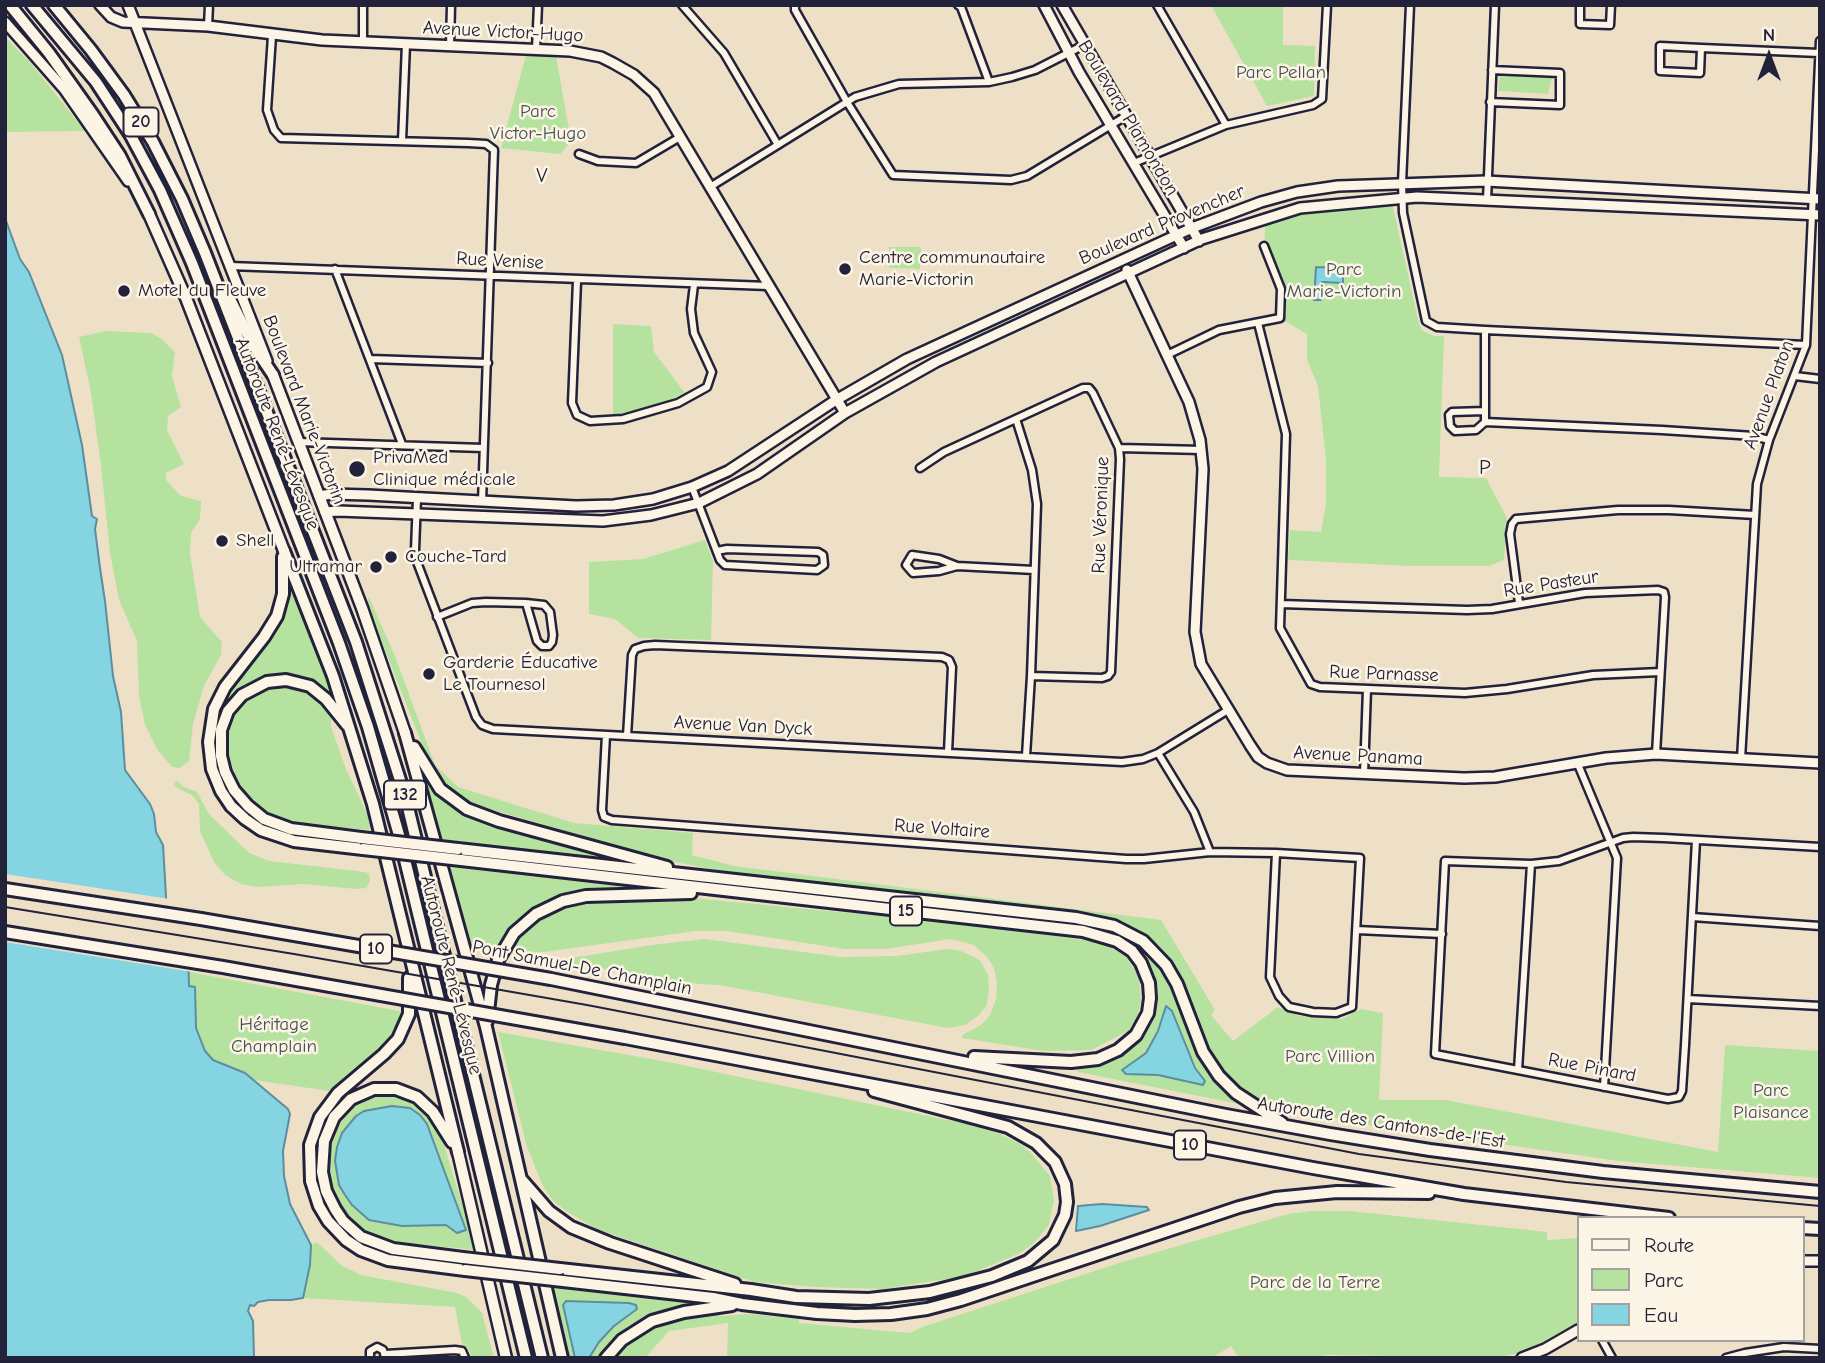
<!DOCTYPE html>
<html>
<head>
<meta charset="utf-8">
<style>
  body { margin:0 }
  #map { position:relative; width:1825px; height:1363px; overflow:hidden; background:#eee0c7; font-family:"Comic Neue",sans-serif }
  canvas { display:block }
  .frame { position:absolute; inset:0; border:7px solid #22223b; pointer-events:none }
  .legend { position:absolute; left:1577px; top:1216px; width:228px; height:126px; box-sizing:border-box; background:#fcf5e5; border:2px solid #a5a1a1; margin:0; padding:9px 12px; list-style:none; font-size:21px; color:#22223b }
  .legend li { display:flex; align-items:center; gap:14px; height:35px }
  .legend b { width:35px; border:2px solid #a5a1a1 }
  .north { position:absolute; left:1734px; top:21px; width:70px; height:70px; -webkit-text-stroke:5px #fcf5e5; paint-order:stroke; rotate:0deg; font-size:19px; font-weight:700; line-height:28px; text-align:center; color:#22223b }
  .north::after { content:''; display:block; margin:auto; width:24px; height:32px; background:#22223b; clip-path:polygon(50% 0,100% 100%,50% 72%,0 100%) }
</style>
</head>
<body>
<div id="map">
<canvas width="1825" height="1363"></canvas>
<div class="frame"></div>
<ul class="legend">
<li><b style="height:9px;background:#fcf5e5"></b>Route</li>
<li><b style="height:19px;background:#b6e2a0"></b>Parc</li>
<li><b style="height:19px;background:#85d4e1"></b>Eau</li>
</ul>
<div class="north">N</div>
</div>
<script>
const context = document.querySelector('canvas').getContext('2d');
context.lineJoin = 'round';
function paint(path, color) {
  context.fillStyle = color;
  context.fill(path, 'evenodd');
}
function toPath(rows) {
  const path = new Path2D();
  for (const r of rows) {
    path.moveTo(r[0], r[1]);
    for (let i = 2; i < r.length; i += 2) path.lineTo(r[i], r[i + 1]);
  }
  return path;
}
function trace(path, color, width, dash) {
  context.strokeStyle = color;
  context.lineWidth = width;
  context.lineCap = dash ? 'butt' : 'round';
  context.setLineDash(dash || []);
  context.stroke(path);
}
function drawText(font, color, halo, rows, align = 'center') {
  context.font = font + ' "Comic Neue",sans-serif';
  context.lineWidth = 5;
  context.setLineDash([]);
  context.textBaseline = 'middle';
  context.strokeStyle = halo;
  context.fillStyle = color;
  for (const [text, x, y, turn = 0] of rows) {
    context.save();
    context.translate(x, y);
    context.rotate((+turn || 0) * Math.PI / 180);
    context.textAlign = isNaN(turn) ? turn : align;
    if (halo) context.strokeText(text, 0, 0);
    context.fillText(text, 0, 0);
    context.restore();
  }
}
paint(toPath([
  [1211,5,1283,5,1283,45,1315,46,1314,96,1267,106],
  [5,37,29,61,85,131,5,132],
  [526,55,556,56,571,141,560,154,501,148],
  [1500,73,1552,78,1548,94,1498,91],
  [1392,203,1419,324,1423,331,1434,336,1444,336,1439,477,1486,478,1507,518,1504,560,1489,566,1410,566,1288,560,1290,530,1321,532,1326,503,1326,460,1318,386,1307,360,1307,334,1280,318,1281,289,1264,246,1266,217],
  [889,247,921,247,920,269,889,268],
  [613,324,651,326,654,352,685,393,651,408,613,415],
  [106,331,151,333,162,339,175,352,172,376,181,407,168,416,167,430,184,464,166,473,166,480,181,496,201,501,200,519,191,533,190,553,200,617,222,642,221,655,204,686,193,724,189,761,180,768,172,767,157,749,145,725,139,696,137,641,119,600,110,553,101,466,91,393,79,337],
  [705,540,713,561,711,640,638,638,615,619,589,614,589,562,643,559],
  [288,586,292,586,332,694,330,695,316,683,298,676,271,676,241,690,221,718,217,717,223,697,255,655],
  [369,597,395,656,435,765,458,787,574,823,693,833,692,855,734,866,1161,920,1215,1010,1211,1015,1233,1041,1278,1007,1299,1016,1323,1018,1342,1019,1361,1009,1383,1013,1379,1100,1446,1100,1718,1152,1725,1045,1820,1051,1820,1178,1618,1161,1368,1125,1266,1102,1241,1089,1224,1073,1208,1053,1186,992,1169,961,1152,940,1109,917,722,871,675,862,472,804,460,798,440,781,430,765,367,604],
  [280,685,297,687,310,692,324,703,331,717,331,727,346,769,368,816,370,830,294,823,270,814,253,801,240,785,231,767,225,748,230,718,242,700,258,690],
  [424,773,431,785,446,801,460,810,632,863,440,839,422,774],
  [178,781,182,786,197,792,209,814,249,853,269,861,365,872,369,874,370,881,366,888,356,889,304,884,257,887,241,884,225,875,214,862,200,831,199,804,193,796,174,786,175,782],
  [447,863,638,885,639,888,592,888,568,892,537,906,522,916,495,948,468,943],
  [683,897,973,925,1098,942,1110,947,1127,958,1139,977,1141,1001,1138,1015,1128,1031,1091,1050,1043,1051,962,1038,962,1035,981,1025,990,1015,996,999,997,983,994,968,988,958,974,945,950,939,886,949,845,949,726,931,696,931,544,952,508,953,527,927,555,910,593,902],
  [705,939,841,957,897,956,947,949,961,951,980,960,988,975,989,988,987,1005,979,1015,965,1025,948,1028,719,985,699,984,553,961,652,945],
  [1134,940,1157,960,1166,974,1173,988,1187,1025,1240,1101,1239,1104,1078,1072,1078,1066,1115,1057,1131,1047,1150,1024,1156,998,1155,984,1147,961,1132,944],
  [189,972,405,1012,398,1029,387,1043,330,1091,253,1080,245,1073,213,1060,205,1051,196,1028,195,987,189,986],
  [498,1032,663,1061,967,1124,1000,1134,1020,1144,1032,1154,1050,1176,1054,1200,1049,1225,1033,1244,1018,1254,965,1276,883,1289,815,1287,754,1282,599,1230,569,1213,553,1201,543,1186,527,1147],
  [388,1091,408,1097,425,1109,440,1132,476,1250,387,1241,367,1233,353,1221,339,1205,332,1193,327,1178,328,1145,333,1126,352,1102,365,1096],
  [1311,1211,1350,1211,1547,1232,1547,1240,1578,1238,1578,1322,1537,1345,1519,1353,1494,1358,1329,1355,1312,1358,1239,1358,1231,1346,1212,1358,727,1358,728,1323,669,1331,645,1358,610,1358,630,1337,662,1321,705,1313,722,1316,749,1314,799,1319,799,1323,910,1333,922,1327,1119,1263,1288,1214],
  [317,1242,341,1265,361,1275,457,1293,466,1297,482,1313,494,1358,471,1358,469,1350,462,1344,455,1307,303,1298,310,1265,311,1245],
  [551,1283,703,1300,704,1303,647,1316,628,1326,611,1340,598,1358,567,1358]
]), '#b6e2a0');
const water = toPath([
  [5,218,20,259,29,272,62,355,82,445,92,516,97,519,95,529,100,568,105,601,113,676,121,712,125,770,150,804,154,814,156,832,163,845,167,913,188,948,189,986,195,987,196,1028,205,1051,213,1060,245,1073,288,1109,290,1114,283,1151,284,1176,290,1204,311,1245,310,1265,303,1298,291,1300,269,1300,258,1302,254,1306,250,1305,248,1311,253,1321,254,1358,5,1358,5,218],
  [1316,267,1343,268,1343,283,1322,282,1321,300,1314,300,1316,267],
  [1166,1006,1172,1011,1195,1068,1205,1081,1203,1085,1158,1075,1126,1074,1122,1070,1146,1053,1158,1031,1166,1006],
  [392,1106,410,1108,420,1115,427,1124,466,1230,457,1233,446,1225,402,1226,369,1220,352,1205,345,1195,339,1185,335,1161,337,1147,342,1133,356,1116,364,1111,392,1106],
  [1102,1204,1147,1207,1149,1210,1100,1226,1076,1231,1078,1206,1102,1204],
  [566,1301,629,1303,636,1305,637,1309,614,1326,599,1342,589,1358,575,1358,563,1305,566,1301]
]);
paint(water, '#85d4e1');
trace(water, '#5d8d9f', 2);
paint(toPath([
  [5,874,170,899,171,912,191,947,193,972,5,942]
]), '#eee0c7');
const street = toPath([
  [682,5,724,53,778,145],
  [795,5,795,10,847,102,893,175,1011,180,1027,176,1126,116],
  [958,5,961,7,989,82],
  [1157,5,1226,125],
  [1410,5,1402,183,1403,213,1426,321,1437,327,1485,330,1806,345],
  [1580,5,1580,24,1610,25,1611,5],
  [208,26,209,5],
  [272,36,267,110,274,130,281,138,468,143,486,144,494,150,482,502],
  [363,43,363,5],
  [450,46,451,5],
  [1701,48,1700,73,1660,71,1660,46,1701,48,1819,53],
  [536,50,538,5],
  [1490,102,1560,105,1560,73,1492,70],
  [402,141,406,44],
  [579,154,598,161,636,163,680,137],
  [1134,163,1226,125,1313,105,1322,99,1327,5],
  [710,187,855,97,899,84,989,82,1012,77,1035,70,1084,45],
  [1487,200,1495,5],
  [230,266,768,286],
  [335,269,402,444],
  [577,281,572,403,577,415,590,421,623,419,678,403,707,387,712,372,694,333,691,309,694,285],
  [1258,323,1286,434,1280,628,1311,684,1320,687,1465,693,1507,689,1593,675,1660,672],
  [1485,330,1485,422,1662,430,1754,436,1769,440],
  [1167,355,1219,330,1280,318,1281,289,1264,246],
  [371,359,488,363],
  [1795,376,1820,379],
  [1485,411,1452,412,1449,415,1450,426,1455,431,1476,430,1485,422],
  [1016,419,1032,470,1037,504,1031,676,1026,756],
  [298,442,483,448],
  [1119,448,1202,450],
  [920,468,944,452,1083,388,1089,388,1093,393,1119,448,1120,459,1111,672,1108,676,1102,678,1031,676],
  [692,487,720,560,725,565,817,570,824,565,823,555,818,552,727,549,717,551],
  [417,499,415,550,417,562,476,717,482,725,493,729,1122,762,1143,759,1158,753,1228,710],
  [957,566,939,559,912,555,906,565,913,573,939,571,957,566,1034,570],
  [1519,603,1510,534,1512,524,1516,519,1618,510,1669,510,1755,515],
  [1281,604,1467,610,1492,609,1585,593,1658,590,1664,592,1665,597,1656,754],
  [437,617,472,603,486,602,526,603,544,605,550,612,553,635,552,642,549,646,542,646,537,641,526,603],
  [606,735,602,810,604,817,612,820,1126,859,1144,859,1210,852,1276,853,1360,858,1352,1007,1336,1013,1313,1012,1289,1007,1279,996,1270,977,1276,853],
  [627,736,632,655,635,649,644,646,655,645,942,657,949,660,952,667,948,752],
  [1158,753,1194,812,1210,852],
  [1741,759,1757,484,1769,440,1806,345,1820,41],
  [1577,762,1617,858,1604,1087],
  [1364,774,1367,689],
  [1696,840,1685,1045,1682,1091,1679,1097,1668,1099,1435,1054,1445,861,1531,864,1559,861,1623,838,1633,837,1664,838,1820,847],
  [1692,917,1820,926],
  [1357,930,1442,934],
  [1688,999,1820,1006],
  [1518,1070,1531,864],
  [1602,1340,1612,1358],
  [385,1354,455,1350,462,1351,465,1358],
  [370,1358,370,1351,377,1347,383,1350,385,1357],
  [1726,1358,1745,1353,1784,1347,1820,1349]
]);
const secondary = toPath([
  [100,5,111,17,123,22,208,26,322,40,570,51,601,57,613,63,634,75,654,93,845,413],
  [128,5,267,361],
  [1044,5,1079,72,1184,248],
  [1062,5,1199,241],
  [5,22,64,89,128,181],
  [1127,270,1189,402,1200,440,1203,469,1195,632,1201,664,1250,745,1258,757,1267,763,1287,770,1464,778,1495,777,1606,758,1656,754,1820,763],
  [319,496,331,494,368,495,576,506,614,505,653,499,692,487,728,471,836,400,907,359,1192,228,1261,202,1297,192,1338,186,1486,181,1820,199],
  [325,512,338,511,603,521,651,515,699,503,757,474,845,413,936,362,1202,239,1300,208,1417,197,1820,215],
  [1802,1261,1820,1261],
  [1522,1358,1545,1349,1578,1330]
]);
const primary = toPath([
  [149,214,186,298,284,551],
  [273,375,362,608,405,733],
  [458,1152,506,1358]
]);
const highway = toPath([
  [10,5,49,53,93,115,120,156,149,214],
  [32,5,96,82,130,134,160,190,192,263,339,643,368,727,399,835,526,1358],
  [54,5,91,50,124,95,153,142,182,199,205,253,356,642,406,799,542,1358],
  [228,295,253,345,273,375],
  [284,551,333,676,373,804,458,1152],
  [283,557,283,594,277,616,264,637,225,687,214,709,209,742,212,769,221,791,231,806,245,819,261,830,294,841,363,849],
  [347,725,326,699,310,686,286,680,267,682,242,695,228,711,221,730,221,756,225,772,234,790,248,806,264,819,291,829,361,838],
  [405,733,486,1027,562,1358],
  [414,747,440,789,467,809,499,821,667,867],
  [458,849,1076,918,1114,926,1143,941,1166,965,1177,984,1203,1052,1219,1076,1236,1093,1282,1123],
  [461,860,1083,931,1117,941,1132,951,1141,963,1149,983,1150,998,1148,1013,1136,1035,1118,1050,1098,1059,1071,1062,974,1057],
  [5,889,201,919],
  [5,932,223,967,381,995],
  [409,978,409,1014,398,1039,384,1054,338,1093,320,1117,310,1145,311,1181,319,1206,328,1221,346,1240,361,1250,388,1260,465,1270],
  [551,979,1226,1115,1330,1134,1430,1150,1603,1172,1820,1192],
  [487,1021,491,985,498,960,514,933,536,914,563,901,586,896,691,893],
  [625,1038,1313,1168,1464,1194,1669,1218],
  [452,1142,433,1112,417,1097,396,1089,374,1089,351,1099,334,1117,324,1141,322,1172,326,1191,335,1209,343,1221,361,1237,393,1249,463,1258],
  [522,1180,549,1211,571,1227,610,1243,735,1284],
  [1802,1228,1820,1229],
  [560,1269,751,1290,796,1297,869,1299,930,1292,992,1276,1028,1261,1053,1240,1065,1215,1067,1202,1065,1184,1055,1162,1036,1143,1008,1127,874,1091],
  [563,1281,713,1298,742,1304,817,1313,855,1315,891,1314,927,1309,961,1300,1239,1207,1275,1198,1337,1192,1429,1193],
  [606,1358,622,1340,652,1321,684,1312,732,1305]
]);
trace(street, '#22223b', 11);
trace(secondary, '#22223b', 14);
trace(primary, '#22223b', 15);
trace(highway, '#22223b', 16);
trace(street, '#fcf5e5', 6);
trace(secondary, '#fcf5e5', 9);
trace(primary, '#fcf5e5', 10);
trace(highway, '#fcf5e5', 10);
trace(toPath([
  [5,907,294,954,587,1005,1359,1154,1566,1182,1820,1206]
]), '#22223b', 2);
const highwayBridge = toPath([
  [361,838,458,849],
  [363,849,461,860],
  [201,919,551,979],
  [381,995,625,1038],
  [463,1258,560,1269],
  [465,1270,563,1281]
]);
trace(highwayBridge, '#22223b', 16, []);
trace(highwayBridge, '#fcf5e5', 10);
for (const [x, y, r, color] of [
  [845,269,7,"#22223b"],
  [124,291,7,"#22223b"],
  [357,469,9,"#22223b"],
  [222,541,7,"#22223b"],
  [391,557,7,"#22223b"],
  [376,567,7,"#22223b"],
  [429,674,7,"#22223b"]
]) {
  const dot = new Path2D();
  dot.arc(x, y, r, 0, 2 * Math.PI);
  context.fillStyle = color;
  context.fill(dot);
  trace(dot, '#fcf5e5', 2.5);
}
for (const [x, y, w] of [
  [141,122,35],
  [405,795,42],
  [906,911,32],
  [376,949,32],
  [1190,1145,32]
]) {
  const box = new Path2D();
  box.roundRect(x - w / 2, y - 14.5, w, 29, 5);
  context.fillStyle = '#fcf5e5';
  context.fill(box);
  trace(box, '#22223b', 2);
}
drawText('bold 18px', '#22223b', null, [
  ["20",141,122],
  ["132",405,795],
  ["15",906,911],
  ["10",376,949],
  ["10",1190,1145]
]);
drawText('19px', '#22223b', '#fcf5e5', [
  ["Avenue Victor-Hugo",503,32,3],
  ["Boulevard Plamondon",1128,118,59],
  ["Boulevard Provencher",1162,225,-23],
  ["Rue Venise",500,261,3],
  ["Avenue Platon",1769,395,-70],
  ["Boulevard Marie-Victorin",304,410,69],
  ["Autoroute René-Lévesque",277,434,69],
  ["Rue Véronique",1101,515,-88],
  ["Rue Pasteur",1551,584,-9],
  ["Rue Parnasse",1384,674,2],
  ["Avenue Van Dyck",743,726,3],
  ["Avenue Panama",1358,756,3],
  ["Rue Voltaire",942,829,4],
  ["Pont Samuel-De Champlain",582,968,11],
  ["Autoroute René-Lévesque",451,975,76],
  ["Rue Pinard",1592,1068,11],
  ["Autoroute des Cantons-de-l'Est",1381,1123,9]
]);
drawText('19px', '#475254', '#fcf5e5', [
  ["Parc Pellan",1281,73],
  ["Parc",538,112],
  ["Victor-Hugo",538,134],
  ["Parc",1344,270],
  ["Marie-Victorin",1344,292],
  ["Héritage",274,1025],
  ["Champlain",274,1047],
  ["Parc Villion",1330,1057],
  ["Parc",1771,1091],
  ["Plaisance",1771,1113],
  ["Parc de la Terre",1315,1283]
]);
drawText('19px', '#22223b', '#fcf5e5', [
  ["Centre communautaire",859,258],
  ["Marie-Victorin",859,280],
  ["Motel du Fleuve",138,291],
  ["PrivaMed",373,458],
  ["Clinique médicale",373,480],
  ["Shell",236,541],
  ["Couche-Tard",405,557],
  ["Ultramar",362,567,"right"],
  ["Garderie Éducative",443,663],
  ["Le Tournesol",443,685]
], 'left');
context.letterSpacing = '2px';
drawText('21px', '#22223b', '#fcf5e5', [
  ["V",543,176],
  ["P",1486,468]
]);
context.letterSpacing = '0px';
</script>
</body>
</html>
